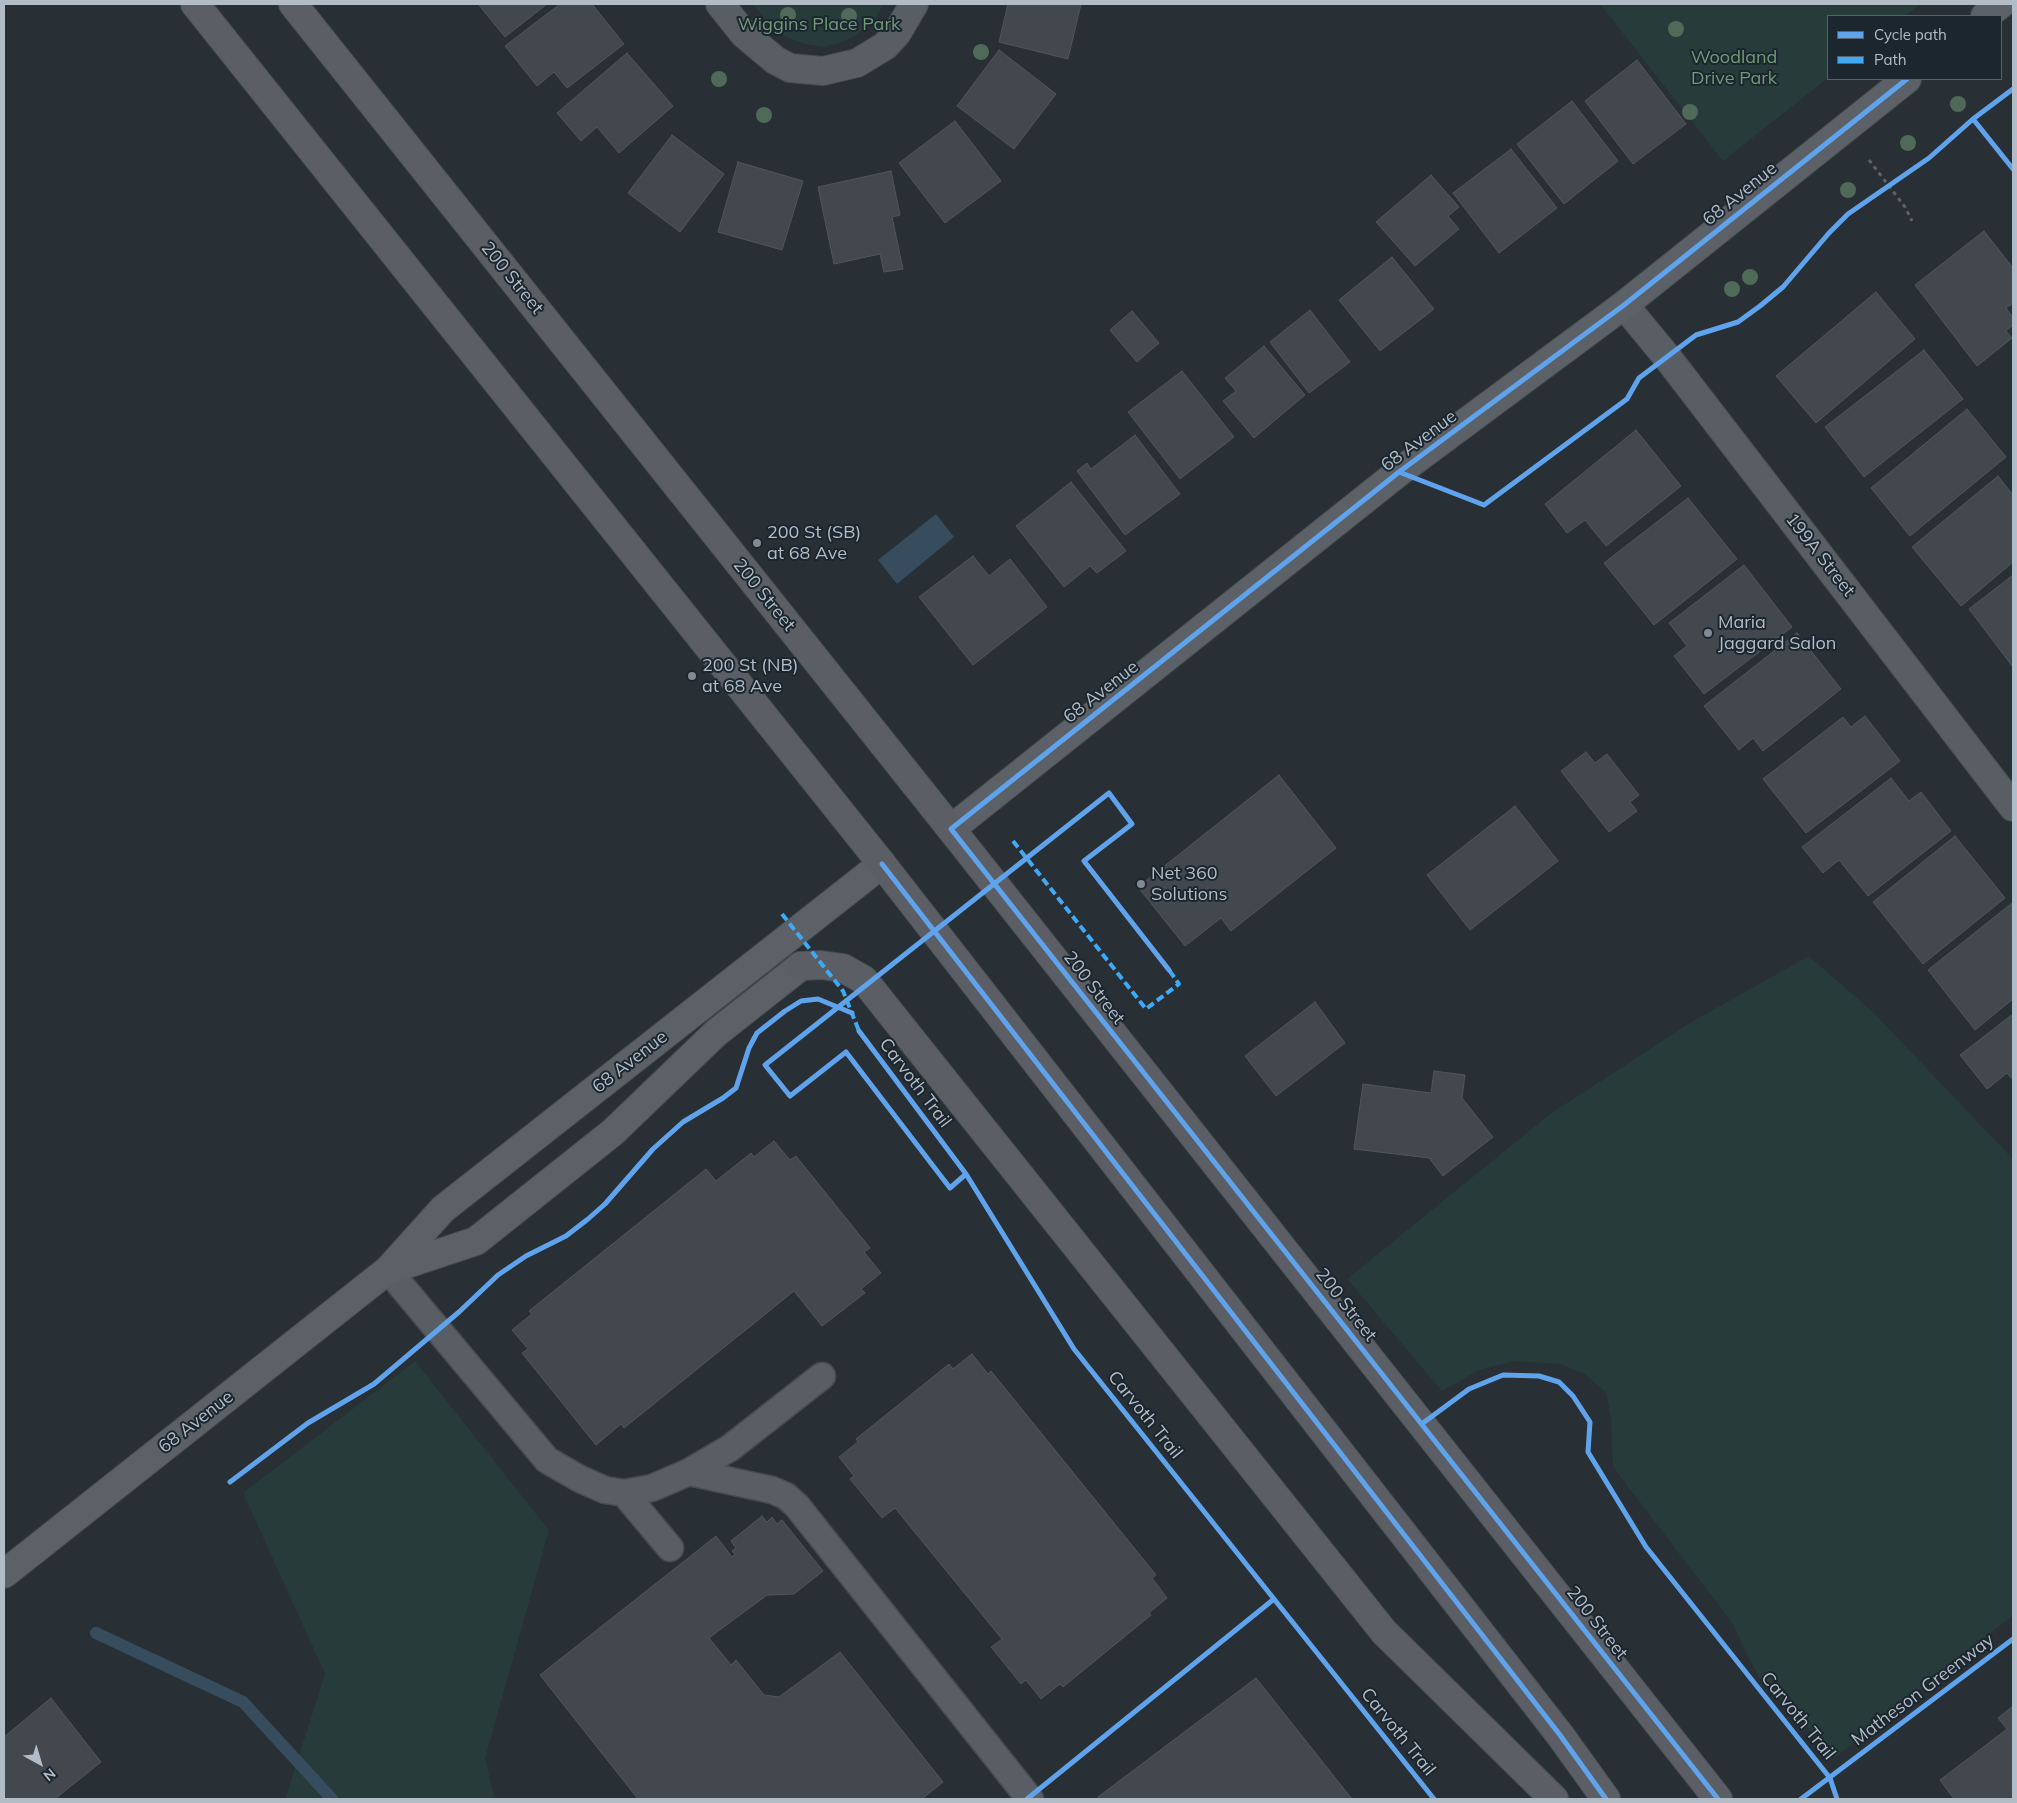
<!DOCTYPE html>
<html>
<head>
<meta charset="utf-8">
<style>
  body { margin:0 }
  #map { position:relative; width:2017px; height:1803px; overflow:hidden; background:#282f35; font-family:Mulish,sans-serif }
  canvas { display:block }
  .frame { position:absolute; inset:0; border:5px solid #b2bcc6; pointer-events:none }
  .legend { position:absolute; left:1827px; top:15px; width:175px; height:65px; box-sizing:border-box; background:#1c262f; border:1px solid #58626b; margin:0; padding:6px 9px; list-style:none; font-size:15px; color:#b2bcc6 }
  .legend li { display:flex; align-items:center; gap:10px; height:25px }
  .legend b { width:25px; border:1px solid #58626b }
  .north { position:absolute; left:15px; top:1738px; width:50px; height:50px; -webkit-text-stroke:4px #1c262f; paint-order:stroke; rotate:141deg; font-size:14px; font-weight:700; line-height:20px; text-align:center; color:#b2bcc6 }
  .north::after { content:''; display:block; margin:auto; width:18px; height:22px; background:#b2bcc6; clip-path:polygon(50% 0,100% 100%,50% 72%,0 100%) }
</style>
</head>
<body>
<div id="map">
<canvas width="2017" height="1803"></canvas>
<div class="frame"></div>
<ul class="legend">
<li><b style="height:6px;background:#60a3ed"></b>Cycle path</li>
<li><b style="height:6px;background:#3fa9f5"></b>Path</li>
</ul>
<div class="north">N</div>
</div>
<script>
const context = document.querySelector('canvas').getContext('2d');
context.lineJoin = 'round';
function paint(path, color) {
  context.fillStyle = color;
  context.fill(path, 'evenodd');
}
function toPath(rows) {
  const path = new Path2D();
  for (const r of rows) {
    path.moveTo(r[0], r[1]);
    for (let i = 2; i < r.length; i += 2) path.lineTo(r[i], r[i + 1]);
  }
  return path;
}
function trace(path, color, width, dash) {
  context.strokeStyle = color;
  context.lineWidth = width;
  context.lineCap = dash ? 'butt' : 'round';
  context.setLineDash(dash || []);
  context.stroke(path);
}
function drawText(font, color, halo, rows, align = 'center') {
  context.font = font + ' Mulish,sans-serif';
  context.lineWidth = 4;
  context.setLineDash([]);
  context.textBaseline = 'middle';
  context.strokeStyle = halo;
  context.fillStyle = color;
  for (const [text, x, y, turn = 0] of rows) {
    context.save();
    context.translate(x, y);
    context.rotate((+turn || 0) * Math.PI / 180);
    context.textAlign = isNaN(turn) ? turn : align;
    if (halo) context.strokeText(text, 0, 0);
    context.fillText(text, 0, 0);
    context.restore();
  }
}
paint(toPath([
  [753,4,884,4,872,23,855,36,837,44,822,47,805,44,786,37,769,24],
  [1600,4,1921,4,1905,16,1828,16,1828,78,1723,161],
  [1809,956,1873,1012,2013,1159,2013,1615,1837,1756,1829,1756,1796,1712,1761,1680,1746,1653,1733,1624,1613,1467,1611,1418,1606,1393,1585,1374,1560,1364,1514,1361,1479,1370,1442,1391,1347,1279,1550,1114,1693,1021],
  [415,1361,549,1530,485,1759,495,1799,285,1799,325,1674,243,1493]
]), '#263b3a');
paint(toPath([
  [936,514,954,537,897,584,878,560]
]), '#374d5e');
trace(toPath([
  [96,1633,243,1702,332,1799]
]), '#374d5e', 12);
const building = toPath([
  [478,4,547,4,505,37,478,4],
  [560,4,592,4,624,44,567,88,554,72,537,86,505,46,560,4],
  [1008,4,1081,4,1068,59,999,42,1008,4],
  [999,50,1056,94,1014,149,957,106,999,50],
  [627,53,673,106,619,153,597,127,581,141,557,113,627,53],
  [1637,60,1686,124,1633,164,1585,101,1637,60],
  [1572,101,1618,161,1564,204,1517,144,1572,101],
  [955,121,1001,181,945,223,899,163,955,121],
  [672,135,724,174,680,232,628,193,672,135],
  [1511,149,1557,208,1499,253,1453,193,1511,149],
  [738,162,803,181,782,250,718,232,738,162],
  [891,171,900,215,892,217,903,269,884,272,880,254,834,264,818,187,891,171],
  [1431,175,1459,207,1448,216,1459,229,1415,266,1376,222,1431,175],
  [1984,231,2013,268,2013,303,2006,308,2013,318,2013,325,2006,331,2012,338,1977,366,1915,285,1984,231],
  [1392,257,1434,309,1380,351,1339,300,1392,257],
  [1876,292,1915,339,1816,423,1776,376,1876,292],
  [1310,310,1350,362,1309,393,1270,342,1310,310],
  [1132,311,1159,343,1137,362,1110,330,1132,311],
  [1264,346,1305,395,1254,438,1223,401,1236,391,1225,378,1264,346],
  [1924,350,1963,399,1864,477,1825,427,1924,350],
  [1182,371,1234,437,1180,479,1128,412,1182,371],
  [1967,409,2006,457,1910,536,1871,488,1967,409],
  [1636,430,1681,486,1606,546,1585,520,1567,533,1545,504,1636,430],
  [1135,435,1180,494,1125,535,1077,471,1087,463,1091,469,1135,435],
  [1998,476,2013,495,2013,562,1961,606,1912,547,1998,476],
  [1071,482,1126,551,1097,573,1090,566,1064,587,1016,526,1071,482],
  [1688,498,1737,559,1654,625,1604,563,1688,498],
  [973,556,989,576,1010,559,1047,607,973,665,919,597,973,556],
  [1744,565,1792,627,1704,694,1674,656,1687,646,1669,623,1744,565],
  [2013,575,2013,667,1969,609,2013,575],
  [1797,633,1841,689,1763,751,1753,738,1739,750,1704,706,1797,633],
  [1865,716,1900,761,1806,833,1763,779,1843,717,1851,727,1865,716],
  [1586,752,1595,763,1607,754,1639,795,1630,802,1637,811,1609,832,1561,771,1586,752],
  [1279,775,1336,848,1231,931,1221,918,1185,946,1138,887,1279,775],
  [1891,778,1909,801,1921,792,1951,831,1868,896,1839,860,1823,873,1802,847,1891,778],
  [1515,806,1558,861,1470,930,1427,875,1515,806],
  [1955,836,2005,898,1923,964,1873,902,1955,836],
  [2012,903,2013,999,1975,1030,1928,970,2012,903],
  [1315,1002,1345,1043,1276,1096,1245,1056,1315,1002],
  [2013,1014,2013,1080,2007,1073,1987,1089,1960,1055,2013,1014],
  [1434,1071,1465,1075,1462,1098,1493,1137,1443,1176,1429,1158,1354,1149,1363,1084,1431,1093,1434,1071],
  [774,1141,790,1160,796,1156,870,1248,864,1252,881,1273,861,1289,865,1293,822,1326,794,1291,624,1428,621,1424,596,1445,522,1353,528,1349,512,1330,532,1314,529,1311,706,1169,716,1181,751,1153,754,1157,774,1141],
  [972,1354,988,1374,991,1371,1156,1575,1152,1578,1167,1598,1149,1613,1151,1615,1063,1687,1060,1684,1041,1699,1026,1680,1021,1684,991,1647,1002,1639,895,1508,882,1518,850,1479,854,1476,839,1457,858,1442,856,1439,949,1364,953,1369,972,1354],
  [762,1516,767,1522,772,1517,777,1524,782,1520,823,1571,794,1594,767,1595,709,1638,731,1665,736,1660,764,1695,779,1697,840,1652,943,1782,922,1799,638,1799,540,1675,716,1536,732,1557,735,1554,732,1551,736,1548,731,1541,762,1516],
  [1256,1678,1352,1799,1100,1799,1098,1797,1256,1678],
  [51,1698,101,1762,55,1799,4,1799,4,1737,51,1698],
  [2013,1706,2013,1799,1954,1799,1940,1780,2007,1729,1998,1718,2013,1706]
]);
paint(building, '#42484d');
trace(building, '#50565d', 1);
const lane = toPath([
  [388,1270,547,1460,580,1479,605,1490,624,1493,652,1488,689,1472,730,1448,822,1376],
  [689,1472,772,1490,786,1496,797,1506,1030,1799],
  [624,1493,670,1548]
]);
const street = toPath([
  [720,4,744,34,775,60,790,68,823,71,857,63,885,46,897,33,914,4],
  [1624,305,1667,357,2013,807]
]);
const secondary = toPath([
  [1985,16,2001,4],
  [951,829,1399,472,1624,305,1907,79],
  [389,1270,476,1241,613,1132,716,1033,801,966],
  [4,1574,388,1270,443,1209,882,864]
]);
const primary = toPath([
  [195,4,882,864,1560,1735,1606,1799],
  [293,4,951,829,1718,1799],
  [801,966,821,965,843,968,864,980,1384,1632,1554,1799]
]);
trace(lane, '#464b50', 29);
trace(street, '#464b50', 30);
trace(secondary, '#464b50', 30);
trace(primary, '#464c52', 30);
trace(toPath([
  [1869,160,1905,207,1912,221]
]), '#5c6267', 3, [4, 4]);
trace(lane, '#585e63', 26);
trace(street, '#585e63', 28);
trace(secondary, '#5c6168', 28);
trace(primary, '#5b5f65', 28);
trace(toPath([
  [1013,841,1146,1009,1179,984,1169,970],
  [782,914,843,991,859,1031]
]), '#3fa9f5', 4, [8, 4]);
trace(toPath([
  [1973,119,2013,169],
  [1399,472,1484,505,1627,399,1639,378,1696,335,1738,322,1760,306,1783,287,1829,233,1848,214,1929,158,1973,119,2013,89],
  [882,864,1560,1735,1606,1799],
  [859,1031,966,1174,1074,1349,1434,1799],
  [966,1174,950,1188,846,1052,790,1096,765,1065,1109,793,1132,824,1084,861,1169,970],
  [1423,1423,1469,1389,1503,1375,1539,1376,1559,1382,1573,1396,1590,1422,1588,1452,1646,1547,1830,1778,1837,1799],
  [230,1482,308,1423,374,1384,459,1312,498,1275,526,1256,566,1236,588,1219,605,1204,653,1149,683,1122,723,1098,736,1088,749,1048,757,1033,785,1011,801,1001,818,999,852,1013],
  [1027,1799,1274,1599],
  [1718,1799,951,829,1399,472,1624,305,1907,79],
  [1801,1799,2013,1639]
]), '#60a3ed', 5);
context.fillStyle = '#506a59';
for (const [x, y] of [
  [788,15],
  [849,16],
  [1676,29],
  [981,52],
  [719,79],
  [1958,104],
  [1690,112],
  [764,115],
  [1908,143],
  [1848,190],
  [1750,277],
  [1732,289]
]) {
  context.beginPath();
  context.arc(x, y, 8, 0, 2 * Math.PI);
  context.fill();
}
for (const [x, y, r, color] of [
  [757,543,5,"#828b93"],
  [1708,633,5,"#828b93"],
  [692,676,5,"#828b93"],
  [1141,884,5,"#828b93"]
]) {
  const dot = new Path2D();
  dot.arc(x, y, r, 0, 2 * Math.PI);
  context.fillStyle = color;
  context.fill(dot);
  trace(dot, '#1c262f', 2);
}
drawText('18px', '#719a76', '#1c262f', [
  ["Wiggins Place Park",819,25],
  ["Woodland",1734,58],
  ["Drive Park",1734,79]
]);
drawText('18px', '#b2bcc6', '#1c262f', [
  ["68 Avenue",1740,194,-39],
  ["200 Street",512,278,51],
  ["68 Avenue",1419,441,-37],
  ["199A Street",1820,555,52],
  ["200 Street",764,595,51],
  ["68 Avenue",1101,692,-38],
  ["200 Street",1094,988,52],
  ["68 Avenue",630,1062,-38],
  ["Carvoth Trail",915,1083,53],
  ["200 Street",1346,1305,52],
  ["Carvoth Trail",1145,1415,51],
  ["68 Avenue",196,1422,-38],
  ["200 Street",1597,1623,52],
  ["Matheson Greenway",1923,1690,-37],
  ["Carvoth Trail",1798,1716,51],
  ["Carvoth Trail",1398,1732,51]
]);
drawText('18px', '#b2bcc6', '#1c262f', [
  ["200 St (SB)",767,533],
  ["at 68 Ave",767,554],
  ["Maria",1718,623],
  ["Jaggard Salon",1718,644],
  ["200 St (NB)",702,666],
  ["at 68 Ave",702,687],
  ["Net 360",1151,874],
  ["Solutions",1151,895]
], 'left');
</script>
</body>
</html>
